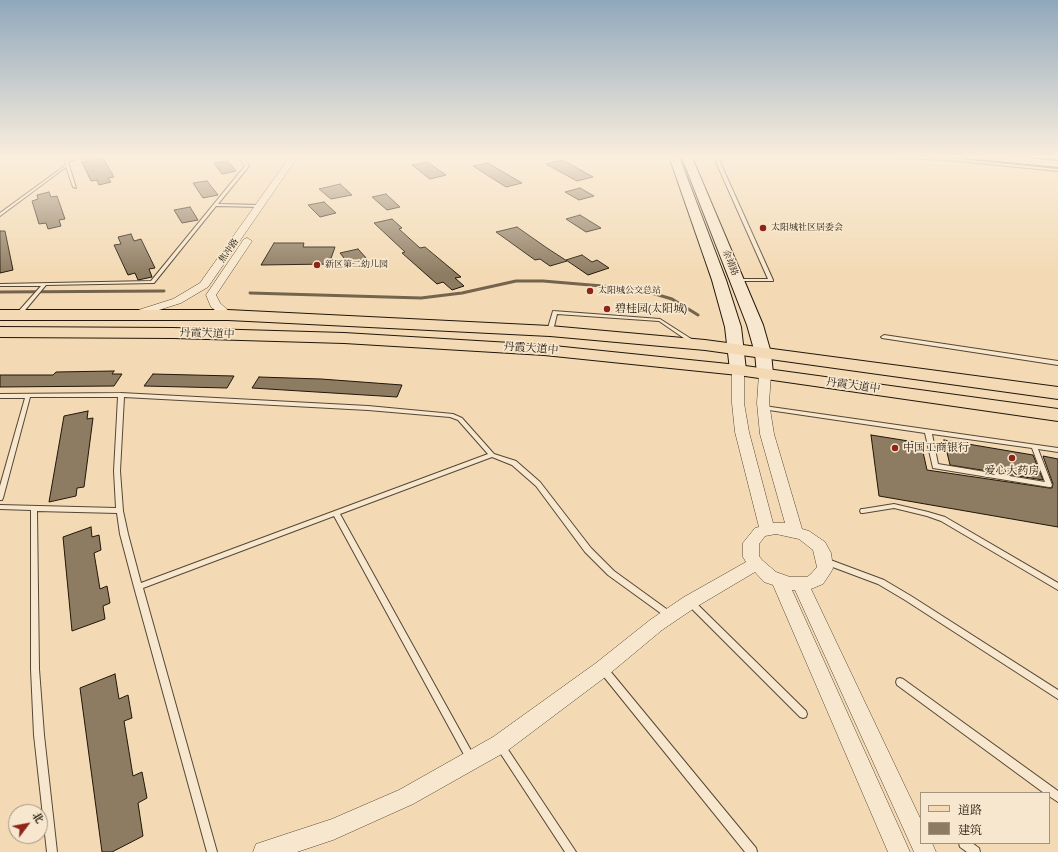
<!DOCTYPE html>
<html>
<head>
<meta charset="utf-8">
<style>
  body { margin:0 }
  #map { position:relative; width:1058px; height:852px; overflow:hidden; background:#f3dab4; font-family:"IM FELL Great Primer","Noto Serif SC",serif }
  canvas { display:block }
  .legend { position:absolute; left:920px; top:792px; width:130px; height:52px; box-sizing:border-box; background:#f7e7ce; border:1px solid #a1937f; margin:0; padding:5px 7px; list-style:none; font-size:12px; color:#211609 }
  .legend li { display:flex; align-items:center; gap:8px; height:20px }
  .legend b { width:20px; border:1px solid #a1937f }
  .north { position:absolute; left:8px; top:804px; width:40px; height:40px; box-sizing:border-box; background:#f7e7ce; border:1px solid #a1937f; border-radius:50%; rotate:58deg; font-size:11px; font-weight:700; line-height:16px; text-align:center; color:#211609 }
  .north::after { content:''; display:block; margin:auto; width:14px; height:18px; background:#8f2418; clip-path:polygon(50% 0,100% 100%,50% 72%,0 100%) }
</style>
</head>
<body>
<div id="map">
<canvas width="1058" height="852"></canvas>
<ul class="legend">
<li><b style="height:5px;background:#f3dab4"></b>道路</li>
<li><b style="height:11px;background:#8e7c62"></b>建筑</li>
</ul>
<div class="north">北</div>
</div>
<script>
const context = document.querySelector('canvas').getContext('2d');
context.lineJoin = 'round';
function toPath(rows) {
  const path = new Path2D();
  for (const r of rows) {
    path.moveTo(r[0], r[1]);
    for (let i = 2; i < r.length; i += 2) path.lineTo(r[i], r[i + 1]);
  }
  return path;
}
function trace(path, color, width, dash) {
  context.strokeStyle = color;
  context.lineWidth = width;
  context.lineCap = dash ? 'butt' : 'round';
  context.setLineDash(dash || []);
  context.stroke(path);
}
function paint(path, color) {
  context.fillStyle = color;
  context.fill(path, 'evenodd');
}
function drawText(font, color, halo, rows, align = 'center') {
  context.font = font + ' "IM FELL Great Primer","Noto Serif SC",serif';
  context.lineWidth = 3.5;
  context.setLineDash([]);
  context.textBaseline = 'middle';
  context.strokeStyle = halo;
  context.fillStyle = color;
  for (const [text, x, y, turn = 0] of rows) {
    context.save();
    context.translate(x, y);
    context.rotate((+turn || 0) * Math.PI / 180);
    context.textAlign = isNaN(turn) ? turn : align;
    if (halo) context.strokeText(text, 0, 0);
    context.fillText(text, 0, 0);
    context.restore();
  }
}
trace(toPath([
  [0,292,164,291],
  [250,293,421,298,462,293,516,281,543,281,638,289,672,299,698,315]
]), '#74634d', 3);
const building = toPath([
  [96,155,98,159,103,158,114,177,108,178,111,182,99,185,97,180,91,181,82,162,87,161,86,158,96,155],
  [563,160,593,177,577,181,546,164,563,160],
  [228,161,236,171,222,174,214,163,228,161],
  [427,162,446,175,430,179,412,165,427,162],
  [488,163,498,169,522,183,506,187,473,166,488,163],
  [207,181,218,195,203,198,193,183,207,181],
  [340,184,352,195,331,199,319,189,340,184],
  [580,188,594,196,579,200,565,192,580,188],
  [49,192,51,197,57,196,65,219,59,220,61,226,48,229,46,223,39,224,32,201,38,199,37,195,49,192],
  [386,194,400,207,387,210,372,197,386,194],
  [324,202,336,213,320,217,308,205,324,202],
  [190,207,198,220,182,223,174,210,190,207],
  [580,215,601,228,586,232,566,219,580,215],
  [392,219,402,228,399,229,420,248,425,247,461,277,455,278,464,286,452,290,443,282,437,284,402,253,405,252,374,223,392,219],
  [517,227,547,248,567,261,550,266,540,259,535,260,496,232,517,227],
  [0,231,5,231,13,270,0,273,0,231],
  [131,234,134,241,141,239,155,268,149,269,152,277,138,280,135,273,128,275,114,245,121,244,118,237,131,234],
  [274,243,304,243,303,247,335,247,329,264,261,265,274,243],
  [358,249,368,260,349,264,340,253,358,249],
  [582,255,592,262,597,260,609,268,588,275,566,260,582,255],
  [114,371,112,374,122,374,114,386,0,387,0,375,53,375,56,372,114,371],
  [153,374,193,375,234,376,227,388,144,386,153,374],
  [259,377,321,379,402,385,397,397,252,388,259,377],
  [88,411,87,419,93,418,84,487,77,488,76,496,49,502,64,416,88,411],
  [871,435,921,443,927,470,1049,488,1052,488,1053,484,1043,456,1058,459,1058,527,879,496,871,435],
  [944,440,1033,455,1043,480,950,465,944,440],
  [91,527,92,537,99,535,101,550,94,553,100,589,107,586,110,603,103,606,105,619,72,631,63,537,91,527],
  [115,674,119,699,128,695,132,718,124,721,133,776,142,772,147,798,138,803,143,836,112,852,102,852,80,688,115,674]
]);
paint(building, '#8e7c62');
trace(building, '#211609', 1);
const lane = toPath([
  [84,155,90,155,68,162,76,188,73,187,66,167,0,216,0,213,66,165,65,160,84,155],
  [238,155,242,155,249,166,218,204,260,205,261,205,261,207,216,206,154,283,46,285,21,315,17,315,17,313,41,286,0,286,0,284,151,281,245,166,238,155],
  [728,155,734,155,721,159,720,162,773,280,773,281,737,281,735,280,737,279,768,279,716,162,719,157,728,155],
  [857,155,883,155,948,158,1058,169,1058,171,948,160,859,156,857,155],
  [1049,155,1053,155,1053,159,1051,159,1049,155],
  [553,311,660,319,696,342,693,344,691,343,659,321,557,314,553,331,550,333,547,331,553,311],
  [884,335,1058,361,1058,365,882,338,881,337,884,335],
  [121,393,368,406,453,414,462,418,494,454,516,461,540,482,591,548,614,571,672,613,673,615,672,617,669,618,666,617,608,575,585,552,536,486,512,465,492,457,340,514,474,756,476,759,474,762,471,764,468,762,334,516,143,588,217,852,207,852,134,587,120,534,117,513,37,511,39,669,44,735,57,852,47,852,34,735,31,669,31,510,0,509,0,505,116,508,114,471,118,397,30,397,3,498,2,500,0,500,0,486,25,398,0,398,0,394,121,393],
  [124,397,368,410,450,417,458,420,488,454,141,583,128,534,123,511,120,471,124,397],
  [764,406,1058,448,1058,452,1038,449,1052,485,1051,487,1049,487,933,468,925,433,762,409,761,408,764,406],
  [932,434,1032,448,1045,482,938,464,932,434],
  [894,504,928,512,945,517,1058,583,1058,590,941,521,927,516,894,508,863,513,861,513,860,511,861,509,863,509,894,504],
  [825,558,884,580,911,596,1058,690,1058,699,905,600,878,584,822,563,821,561,822,559,825,558],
  [691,600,694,601,806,711,807,714,806,717,803,718,800,717,688,605,687,603,688,601,691,600],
  [603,665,606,666,756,848,757,852,745,852,600,672,599,669,600,666,603,665],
  [900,678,903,679,1058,791,1058,802,1049,796,1049,793,1044,793,897,685,896,682,897,679,900,678],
  [500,741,503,742,576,852,565,852,497,748,495,745,497,742,500,741],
  [959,843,972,843,979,848,980,852,967,852,960,847,959,843]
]);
const street = toPath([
  [291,155,299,155,208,287,181,303,140,316,132,316,131,314,132,312,173,299,200,283,291,155],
  [247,238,252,241,216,295,220,303,233,315,232,317,224,317,211,307,206,295,244,239,247,238],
  [738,366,744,370,744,403,749,432,773,523,785,523,760,434,757,403,759,374,765,370,771,374,769,403,774,434,802,529,809,531,825,542,831,553,833,568,831,572,823,584,811,589,921,820,921,843,932,843,936,852,914,852,795,590,792,590,910,852,888,852,773,585,764,582,755,572,696,607,662,630,608,675,507,751,413,804,333,840,297,852,253,852,256,844,332,819,399,790,493,737,596,663,650,620,684,597,746,562,743,557,743,543,755,528,759,527,735,432,732,403,732,370,738,366],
  [776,534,799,539,813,550,817,567,811,574,807,577,790,577,776,572,762,560,759,556,759,544,765,536,776,534]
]);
const secondary = toPath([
  [681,155,691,155,763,325,771,353,773,374,771,377,765,379,759,377,757,374,755,353,747,325,681,155],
  [960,155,997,155,1058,161,1058,167,965,158,960,155],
  [675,156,680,159,726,280,741,327,746,370,744,373,738,375,732,373,730,370,725,327,712,280,670,159,675,156]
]);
const primary = toPath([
  [0,310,228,310,550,326,705,340,1058,387,1058,399,705,350,550,336,228,320,0,320,0,310],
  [0,327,173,328,344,333,544,345,738,365,1058,409,1058,421,738,375,544,355,344,343,173,338,0,337,0,327]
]);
trace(lane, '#564734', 2);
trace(street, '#564734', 1);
trace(secondary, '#211609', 2);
trace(primary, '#211609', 2);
paint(lane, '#f7e7ce');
paint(street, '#f7e7ce');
paint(secondary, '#f7e7ce');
paint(primary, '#f3dab4');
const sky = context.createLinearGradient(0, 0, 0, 274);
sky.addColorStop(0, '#90a8bc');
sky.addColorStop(0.57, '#faeedd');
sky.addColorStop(1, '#faeedd00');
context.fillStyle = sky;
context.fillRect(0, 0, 1058, 274);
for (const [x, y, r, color] of [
  [763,228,4,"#8f2418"],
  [317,265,4,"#8f2418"],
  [590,291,4,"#8f2418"],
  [607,309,4,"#8f2418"],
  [895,448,4,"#8f2418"],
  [1012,458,4,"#8f2418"]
]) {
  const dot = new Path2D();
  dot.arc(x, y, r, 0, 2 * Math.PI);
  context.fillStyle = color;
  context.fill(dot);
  trace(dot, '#f7e7ce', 1.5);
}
drawText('9px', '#211609', '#f7e7ce', [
  ["太阳城社区居委会",771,228],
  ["新区第二幼儿园",325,265],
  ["太阳城公交总站",598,291]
], 'left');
drawText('9px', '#211609', '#f7e7ce', [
  ["焦冲路",229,251,-55],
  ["余靖路",730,263,68]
]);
drawText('11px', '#211609', '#f7e7ce', [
  ["碧桂园(太阳城)",615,309],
  ["中国工商银行",903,448],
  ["爱心大药房",1012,471,"center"]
], 'left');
drawText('11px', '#211609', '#f7e7ce', [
  ["丹霞大道中",207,334,2],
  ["丹霞大道中",531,349,4],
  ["丹霞大道中",853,386,8]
]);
</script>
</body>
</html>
